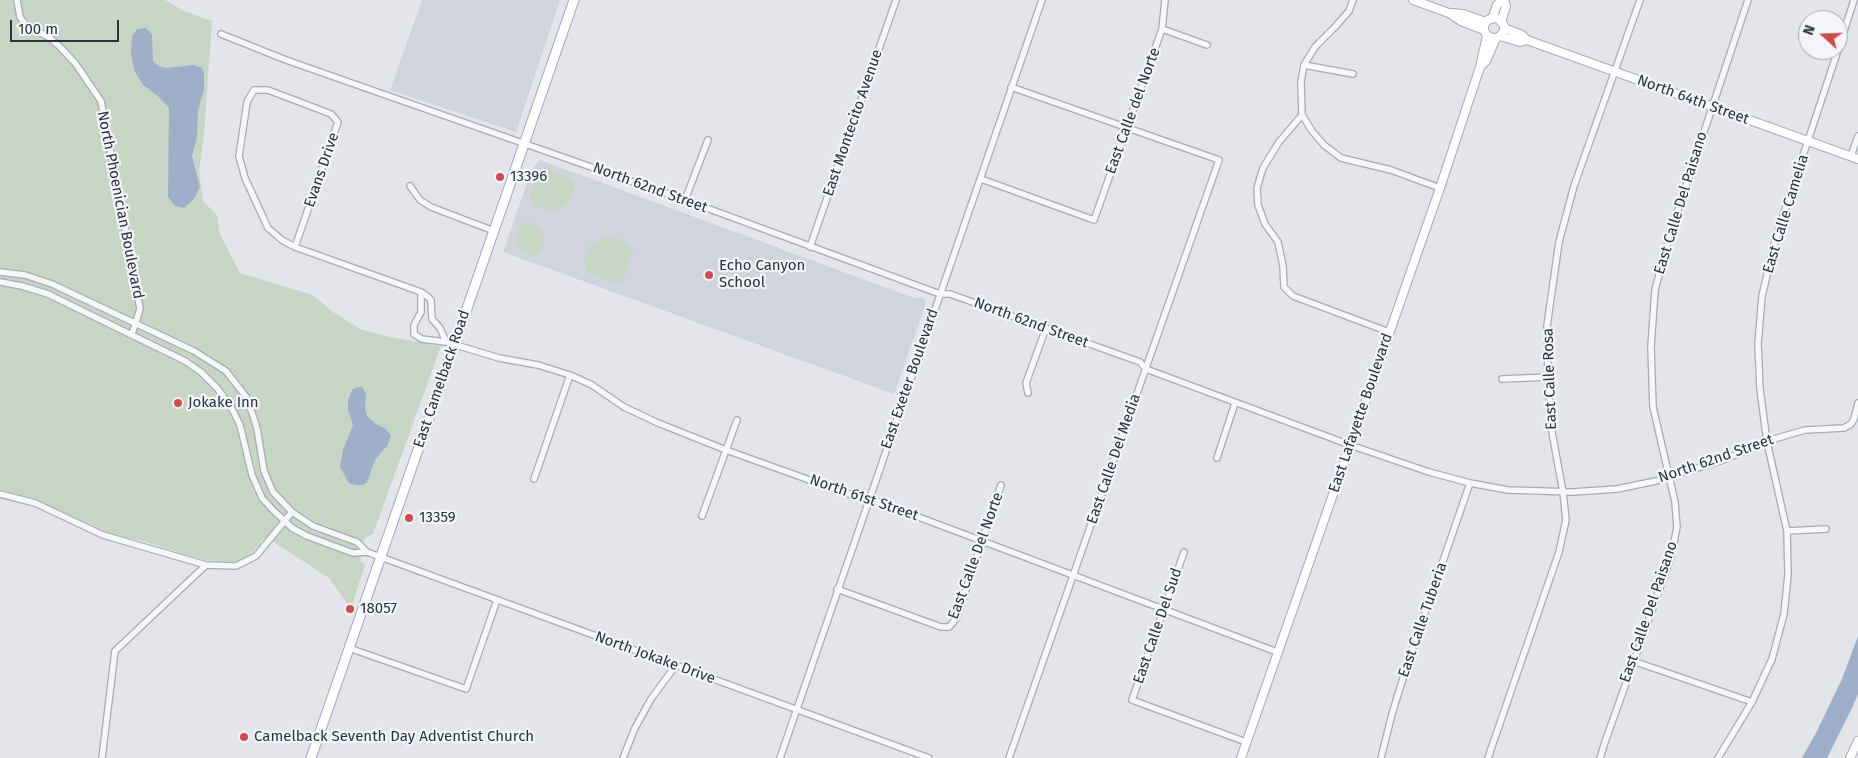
<!DOCTYPE html>
<html>
<head>
<meta charset="utf-8">
<style>
  body { margin:0 }
  #map { position:relative; width:1858px; height:758px; overflow:hidden; background:#e3e5eb; font-family:"Fira Sans",sans-serif }
  canvas { display:block }
  .north { position:absolute; left:1798px; top:10px; width:50px; height:50px; box-sizing:border-box; background:#f3f5f8; border:1px solid #a3a7b0; border-radius:50%; rotate:290deg; font-size:14px; font-weight:700; line-height:20px; text-align:center; color:#2b3143 }
  .north::after { content:''; display:block; margin:auto; width:18px; height:22px; background:#cc4c50; clip-path:polygon(50% 0,100% 100%,50% 72%,0 100%) }
  .scale { position:absolute; left:10px; top:20px; width:109px; height:22px; box-sizing:border-box; border:2px solid #2b3143; border-top:0; padding-left:6px; font-size:15px; line-height:18px; white-space:nowrap; color:#2b3143; -webkit-text-stroke:4px #f3f5f8; paint-order:stroke }
</style>
</head>
<body>
<div id="map">
<canvas width="1858" height="758"></canvas>
<div class="north">N</div>
<div class="scale">100 m</div>
</div>
<script>
const context = document.querySelector('canvas').getContext('2d');
context.lineJoin = 'round';
function paint(path, color) {
  context.fillStyle = color;
  context.fill(path, 'evenodd');
}
function toPath(rows) {
  const path = new Path2D();
  for (const r of rows) {
    if (r.length === 3) {
      path.moveTo(r[0] + r[2], r[1]);
      path.arc(r[0], r[1], r[2], 0, 2 * Math.PI);
      continue;
    }
    path.moveTo(r[0], r[1]);
    for (let i = 2; i < r.length; i += 2) path.lineTo(r[i], r[i + 1]);
  }
  return path;
}
function trace(path, color, width, dash) {
  context.strokeStyle = color;
  context.lineWidth = width;
  context.lineCap = dash ? 'butt' : 'round';
  context.setLineDash(dash || []);
  context.stroke(path);
}
function drawText(font, color, halo, rows, align = 'center') {
  context.font = font + ' "Fira Sans",sans-serif';
  context.lineWidth = 4.5;
  context.setLineDash([]);
  context.textBaseline = 'middle';
  context.strokeStyle = halo;
  context.fillStyle = color;
  for (const [text, x, y, turn = 0] of rows) {
    context.save();
    context.translate(x, y);
    context.rotate((+turn || 0) * Math.PI / 180);
    context.textAlign = isNaN(turn) ? turn : align;
    if (halo) context.strokeText(text, 0, 0);
    context.fillText(text, 0, 0);
    context.restore();
  }
}
paint(toPath([
  [422,0,560,0,516,132,390,90],
  [540,160,914,298,923,298,926,303,894,394,503,252,532,169]
]), '#d1d4dd');
paint(toPath([
  [0,0,165,0,184,11,212,21,204,135,199,171,203,201,217,215,219,232,240,273,313,295,333,312,360,329,385,336,441,346,373,534,365,538,360,561,365,564,351,609,329,578,266,537,252,553,239,561,230,562,206,560,183,554,146,542,112,534,36,500,0,491],
  [547,169,571,178,574,182,574,193,571,199,562,208,556,210,542,209,536,206,529,198,538,174],
  [521,223,533,223,544,233,545,244,543,249,536,257,518,250,515,241],
  [605,237,613,237,621,239,634,249,623,282,617,284,587,273,584,260,586,253,590,246]
]), '#c7d5c5');
paint(toPath([
  [146,28,152,34,153,61,158,66,166,68,194,65,202,68,204,72,204,90,198,110,197,138,192,156,200,187,194,199,184,208,175,206,168,197,169,108,159,97,143,85,134,70,131,52,132,37,137,29],
  [357,387,362,387,366,394,365,408,367,416,376,424,386,429,391,436,387,446,375,460,367,482,363,485,355,485,349,483,340,467,343,450,353,425,348,410,348,400,352,390],
  [1858,636,1858,694,1852,708,1827,758,1802,758,1816,733,1842,679]
]), '#9fafca');
const street = toPath([
  [17,0,20,17,25,24,50,38,60,47,75,63,101,101,140,309,132,334],
  [1353,0,1349,11,1335,27,1315,47,1304,65,1301,82,1302,115,1279,142,1263,168,1257,188,1258,205,1265,224,1278,242,1283,266,1284,287,1293,296,1389,332],
  [1162,29,1207,45],
  [221,34,286,60,685,200,940,294,950,294,1140,362,1146,369,1350,445,1429,472,1470,483,1508,490,1573,492,1617,489,1656,481,1720,461,1774,439,1805,430,1844,428,1851,424,1854,419,1858,403],
  [1838,50,1854,0],
  [1304,65,1353,74],
  [1302,115,1312,131,1324,145,1341,158,1391,170,1440,188],
  [1851,156,1858,136],
  [981,179,1094,220,1162,29,1165,0],
  [410,186,420,200,431,207,494,231],
  [685,200,708,140],
  [295,247,338,122,331,114,268,90,254,90,247,102,239,156,245,178,268,228,282,240,295,247,421,292,428,297,431,300,432,319,440,328,446,342],
  [810,247,896,0],
  [0,272,25,275,52,284,194,351,226,371,247,398,257,428,264,471,273,492,292,512,313,526,357,542,367,552,929,758],
  [0,282,22,286,48,294,185,361,201,372,217,388,231,407,240,425,252,475,262,498,273,510,292,528,307,536,353,553,367,552],
  [421,292,421,312,414,325,414,334,422,339,446,342,499,358,538,365,570,375,592,385,624,407,658,423,726,450,868,501,876,501,1277,652],
  [1502,379,1548,377],
  [1028,393,1026,383,1046,328],
  [1217,458,1235,403],
  [534,479,570,375],
  [0,494,35,503,103,535,206,565,236,566,256,556,292,512],
  [702,516,737,420],
  [1787,531,1826,529],
  [1184,552,1132,700,1246,742],
  [837,589,941,627,949,627,956,619,1001,485],
  [349,648,466,689,497,600],
  [1633,661,1752,702],
  [102,758,115,651,206,565],
  [623,758,635,728,651,699,676,665],
  [780,758,1042,0],
  [1009,758,1219,160,1011,87],
  [1381,758,1392,714,1408,662,1470,483],
  [1488,758,1559,552,1566,520,1563,492,1552,432,1548,377,1547,326,1559,242,1574,186,1640,0],
  [1600,758,1605,742,1671,557,1677,527,1675,502,1653,407,1651,347,1655,290,1670,234,1748,0],
  [1718,758,1752,702,1772,659,1784,614,1788,575,1787,531,1767,442,1760,389,1758,344,1762,296,1776,237,1838,50]
]);
const secondary = toPath([
  [1413,0,1449,13,1461,21,1484,30],
  [1451,13,1463,14,1486,22],
  [1494,28,10],
  [1492,19,1497,5,1502,0],
  [1501,22,1506,6,1504,0],
  [1504,28,1522,35,1527,40,1858,159],
  [1500,36,1520,42,1527,40],
  [1480,67,1486,61,1496,38],
  [1241,758,1440,188,1480,67,1487,36],
  [1850,758,1858,741]
]);
const primary = toPath([
  [311,758,574,0]
]);
trace(street, '#a8abb5', 8);
trace(secondary, '#a8abb5', 10);
trace(primary, '#a3a8b7', 11);
trace(street, '#f6f7f9', 5.5);
trace(secondary, '#fff', 8);
trace(primary, '#fff', 9);
for (const [x, y, r, color] of [
  [500,177,5,"#cc4c50"],
  [709,275,5,"#cc4c50"],
  [178,403,5,"#cc4c50"],
  [409,518,5,"#cc4c50"],
  [350,609,5,"#cc4c50"],
  [244,737,5,"#cc4c50"]
]) {
  const dot = new Path2D();
  dot.arc(x, y, r, 0, 2 * Math.PI);
  context.fillStyle = color;
  context.fill(dot);
  trace(dot, '#f3f5f8', 2);
}
drawText('15px', '#2b3143', '#f3f5f8', [
  ["North 64th Street",1693,100,20],
  ["East Calle del Norte",1133,111,-70],
  ["East Montecito Avenue",853,123,-71],
  ["Evans Drive",322,170,-71],
  ["North 62nd Street",650,188,20],
  ["East Calle Del Paisano",1681,203,-73],
  ["North Phoenician Boulevard",120,205,79],
  ["East Calle Camelia",1786,214,-73],
  ["North 62nd Street",1031,323,20],
  ["East Camelback Road",442,379,-71],
  ["East Exeter Boulevard",910,379,-71],
  ["East Calle Rosa",1550,379,-92],
  ["East Lafayette Boulevard",1361,413,-71],
  ["East Calle Del Media",1114,459,-71],
  ["North 62nd Street",1716,459,-19],
  ["North 61st Street",864,498,19],
  ["East Calle Del Norte",976,556,-70],
  ["East Calle Del Paisano",1649,612,-71],
  ["East Calle Tuberia",1423,620,-71],
  ["East Calle Del Sud",1158,626,-71],
  ["North Jokake Drive",655,658,20]
]);
drawText('15px', '#2b3143', '#f3f5f8', [
  ["13396",510,177],
  ["Echo Canyon",719,266],
  ["School",719,283],
  ["Jokake Inn",188,403],
  ["13359",419,518],
  ["18057",360,609],
  ["Camelback Seventh Day Adventist Church",254,737]
], 'left');
</script>
</body>
</html>
